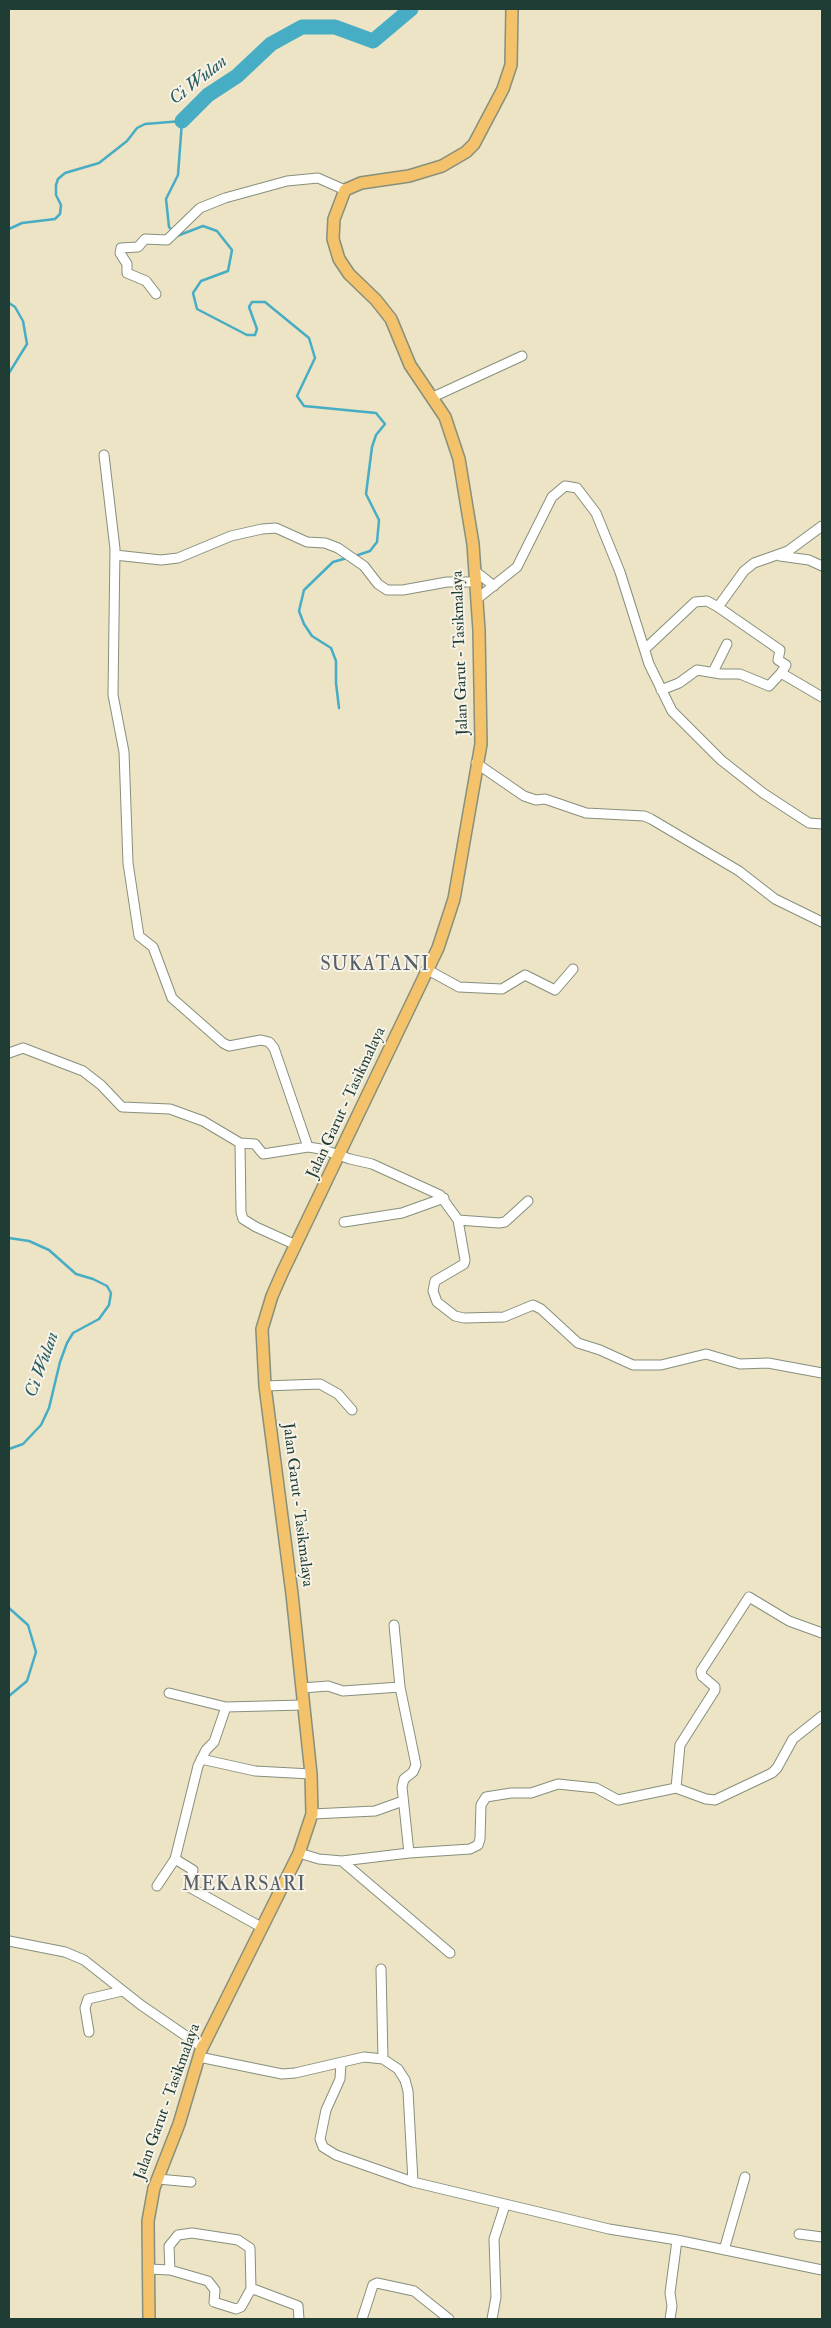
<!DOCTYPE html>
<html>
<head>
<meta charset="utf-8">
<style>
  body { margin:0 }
  #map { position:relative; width:831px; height:2328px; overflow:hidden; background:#ede3c5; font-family:"IM FELL Double Pica",serif }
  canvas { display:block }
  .frame { position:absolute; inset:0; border:10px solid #1f3d34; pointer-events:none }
</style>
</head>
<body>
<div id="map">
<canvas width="831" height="2328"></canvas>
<div class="frame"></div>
</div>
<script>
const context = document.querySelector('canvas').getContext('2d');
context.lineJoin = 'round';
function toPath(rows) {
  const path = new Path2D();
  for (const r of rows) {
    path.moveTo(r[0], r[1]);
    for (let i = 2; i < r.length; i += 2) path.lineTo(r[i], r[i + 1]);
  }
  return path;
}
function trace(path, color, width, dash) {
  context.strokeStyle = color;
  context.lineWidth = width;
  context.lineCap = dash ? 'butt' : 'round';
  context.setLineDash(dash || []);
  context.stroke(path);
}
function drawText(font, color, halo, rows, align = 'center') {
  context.font = font + ' "IM FELL Double Pica",serif';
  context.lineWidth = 4;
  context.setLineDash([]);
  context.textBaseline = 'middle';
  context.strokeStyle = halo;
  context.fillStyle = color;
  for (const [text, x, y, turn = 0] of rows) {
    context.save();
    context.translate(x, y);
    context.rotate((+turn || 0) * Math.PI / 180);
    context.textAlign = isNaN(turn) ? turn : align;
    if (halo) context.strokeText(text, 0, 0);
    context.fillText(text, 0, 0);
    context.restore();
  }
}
trace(toPath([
  [9,229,22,223,55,219,60,214,61,205,56,195,56,185,58,179,65,173,99,163,127,141,137,128,145,124,182,121,178,175,166,199,169,227,177,236,203,226,217,231,232,250,228,271,201,281,193,293,197,309,247,335,255,335,257,329,249,307,252,302,265,302,309,338,315,358,297,396,304,406,376,413,385,424,376,435,372,447,366,494,379,520,377,542,370,551,355,556],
  [9,303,15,307,23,321,27,344,9,373],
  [339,708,336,683,336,661,331,648,312,636,304,624,299,611,304,590,333,562,347,558],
  [9,1238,29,1241,49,1250,76,1274,93,1279,107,1286,111,1293,109,1305,99,1319,73,1333,67,1343,60,1362,49,1408,41,1425,23,1444,9,1449],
  [9,1608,28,1625,36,1652,27,1681,9,1696]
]), '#46adc5', 2.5);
trace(toPath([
  [182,121,208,95,237,76,271,44,302,27,335,27,373,41,411,9]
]), '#46adc5', 15);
const minor = toPath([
  [156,294,146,281,127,273,127,264,120,253,121,248,138,247,145,239,167,240,200,208,225,198,287,181,318,178,345,190],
  [433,397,522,356],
  [104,455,115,549,113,695,124,752,128,863,139,936,153,947,172,998,223,1043,229,1046,261,1040,269,1042,274,1048,308,1147],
  [115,555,161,560,178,558,231,536,262,529,276,528,307,542,325,543,338,548,364,566,378,584,387,590,403,590,447,582,475,582],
  [780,556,809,560,822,566],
  [475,571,494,586],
  [477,599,517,567,552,497,565,486,577,488,596,513,620,572,649,664,672,711,721,760,763,793,809,823,822,824],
  [718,607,780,650,778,660,786,665,781,673,822,697],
  [645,649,695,602,707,601,718,607,744,571,754,563,788,551,822,526],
  [713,672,727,644],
  [661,690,679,683,697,670,721,674,740,674,769,686,781,673],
  [476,763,524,796,536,800,545,799,586,813,644,816,651,819,739,871,775,899,822,922],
  [428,970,459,987,502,989,525,975,555,990,573,969],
  [9,1053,23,1048,83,1071,101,1085,122,1107,170,1109,203,1121,240,1143,255,1144,263,1154,308,1147,321,1149,350,1159,372,1164,440,1195,458,1220,465,1260,464,1264,435,1281,433,1291,437,1302,455,1316,464,1318,504,1317,533,1305,541,1309,578,1343,600,1350,633,1365,661,1365,706,1354,740,1364,768,1363,822,1373],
  [240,1143,241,1212,243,1219,256,1227,296,1245],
  [458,1220,499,1223,505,1222,528,1201],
  [344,1222,402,1213,444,1198],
  [265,1386,320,1384,338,1394,352,1410],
  [394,1625,400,1687,416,1765,413,1772,404,1779,402,1787,409,1853],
  [302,1688,328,1686,343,1691,400,1687],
  [169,1693,226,1707,303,1705],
  [226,1707,214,1742,206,1750,198,1766,175,1859,193,1870,189,1887,261,1927],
  [201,1759,255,1771,311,1774],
  [676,1788,680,1745,715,1690,715,1687,702,1676,701,1671,749,1597,789,1621,822,1633],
  [312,1814,375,1811,403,1801],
  [299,1853,319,1859,342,1861,409,1853,470,1849,478,1845,480,1839,481,1805,486,1797,511,1793,531,1793,558,1784,596,1788,618,1800,676,1788,706,1799,715,1800,772,1773,777,1768,793,1739,822,1716],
  [342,1861,450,1953],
  [157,1886,175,1859],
  [9,1941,65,1952,84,1960,141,2005,202,2047],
  [381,1969,383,2059],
  [89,2032,85,2008,88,1999,122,1991],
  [199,2057,282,2074,295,2073,364,2057,383,2059,398,2069,405,2080,408,2091,413,2182,609,2229,677,2240,822,2270],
  [341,2063,340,2079,326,2110,320,2139,323,2147,336,2155,413,2182],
  [158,2179,191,2182],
  [799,2234,822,2237],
  [724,2250,745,2177],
  [148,2269,170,2270,208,2281,215,2290,214,2302,236,2309,241,2307,251,2289,256,2290,298,2306,299,2319],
  [170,2270,169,2246,178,2235,192,2233,238,2240,250,2248,251,2289],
  [362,2319,373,2285,377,2283,414,2291,449,2319],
  [492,2319,496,2297,494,2239,505,2205],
  [670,2319,672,2306,670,2293,677,2240]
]);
const major = toPath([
  [149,2319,148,2221,154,2188,179,2124,201,2050,299,1853,312,1814,311,1774,292,1594,265,1386,262,1329,272,1296,283,1271,438,948,454,899,481,744,479,630,473,544,459,459,445,417,410,365,391,319,376,300,349,274,339,259,333,239,334,219,345,190,361,183,409,176,442,166,466,152,474,144,503,89,511,65,512,9]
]);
trace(minor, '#86907c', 11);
trace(major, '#86907c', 14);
trace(minor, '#fff', 9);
trace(major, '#f3c26a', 11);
drawText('16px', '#1f3d34', '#f7f3e8', [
  ["Jalan Garut - Tasikmalaya",461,653,-92],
  ["Jalan Garut - Tasikmalaya",347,1103,-65],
  ["Jalan Garut - Tasikmalaya",297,1505,83],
  ["Jalan Garut - Tasikmalaya",168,2102,-70]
]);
drawText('italic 18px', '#2b5f60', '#f7f3e8', [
  ["Ci Wulan",199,81,-38],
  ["Ci Wulan",43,1365,-70]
]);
context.letterSpacing = '1px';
drawText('19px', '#575f66', '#f7f3e8', [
  ["SUKATANI",375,966],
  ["MEKARSARI",244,1886]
]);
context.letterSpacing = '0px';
</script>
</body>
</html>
